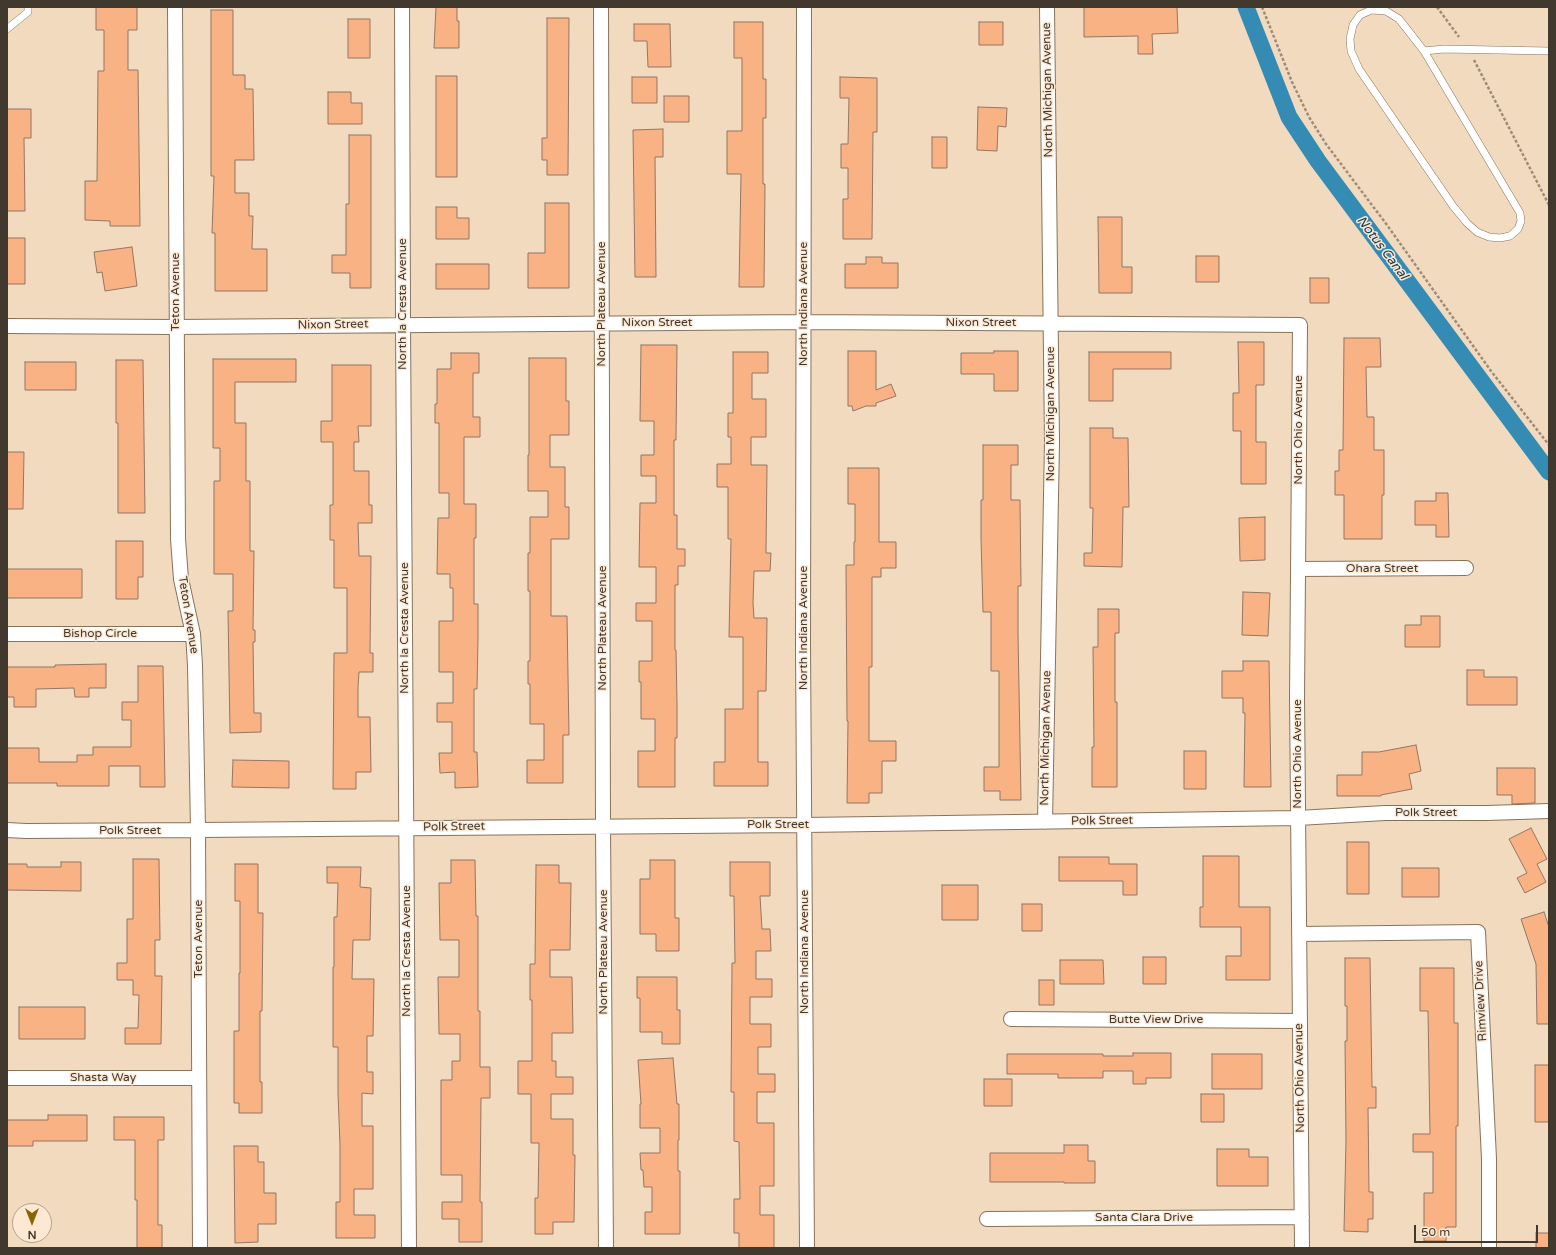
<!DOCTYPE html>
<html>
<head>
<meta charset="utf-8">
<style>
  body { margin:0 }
  #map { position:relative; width:1556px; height:1255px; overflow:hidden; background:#f2dabf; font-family:"Varela Round",sans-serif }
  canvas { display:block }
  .frame { position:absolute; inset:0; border:8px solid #42392e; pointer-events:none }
  .north { position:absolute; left:12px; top:1203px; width:40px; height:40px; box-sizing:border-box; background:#fce8d3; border:1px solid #b2a291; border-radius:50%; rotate:180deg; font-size:11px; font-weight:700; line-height:16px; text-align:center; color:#42392e }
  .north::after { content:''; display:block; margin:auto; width:14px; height:18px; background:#876601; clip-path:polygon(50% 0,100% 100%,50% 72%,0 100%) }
  .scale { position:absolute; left:1414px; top:1225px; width:124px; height:18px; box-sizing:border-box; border:2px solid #42392e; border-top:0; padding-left:5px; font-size:12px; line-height:14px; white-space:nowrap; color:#42392e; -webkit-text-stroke:3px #fce8d3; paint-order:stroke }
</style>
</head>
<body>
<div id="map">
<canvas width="1556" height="1255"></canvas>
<div class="frame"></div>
<div class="north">N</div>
<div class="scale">50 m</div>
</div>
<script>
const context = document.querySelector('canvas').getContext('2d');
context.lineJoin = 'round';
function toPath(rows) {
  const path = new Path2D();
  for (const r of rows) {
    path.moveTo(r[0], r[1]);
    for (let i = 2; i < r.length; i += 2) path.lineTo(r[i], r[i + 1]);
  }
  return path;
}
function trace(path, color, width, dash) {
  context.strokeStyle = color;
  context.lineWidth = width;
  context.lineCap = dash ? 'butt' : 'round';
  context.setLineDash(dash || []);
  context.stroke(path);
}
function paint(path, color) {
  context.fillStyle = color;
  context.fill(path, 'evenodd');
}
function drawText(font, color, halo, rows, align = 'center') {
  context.font = font + ' "Varela Round",sans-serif';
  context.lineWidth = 3;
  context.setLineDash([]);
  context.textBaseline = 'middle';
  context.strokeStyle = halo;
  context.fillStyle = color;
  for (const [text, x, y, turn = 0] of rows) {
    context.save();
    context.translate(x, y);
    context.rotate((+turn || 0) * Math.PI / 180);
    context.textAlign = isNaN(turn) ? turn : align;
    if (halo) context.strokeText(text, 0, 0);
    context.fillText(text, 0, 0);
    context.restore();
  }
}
trace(toPath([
  [1246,7,1289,117,1318,161,1549,472]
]), '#348cb5', 17);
const building = toPath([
  [96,7,137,7,137,30,128,30,128,70,138,70,140,226,110,226,110,221,85,220,85,181,97,181,98,71,104,71,104,30,96,30,96,7],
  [436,7,457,7,457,21,459,21,459,48,434,48,436,7],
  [1084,7,1177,7,1178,33,1152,34,1153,54,1138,54,1138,36,1084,37,1084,7],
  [211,10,233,10,233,75,245,75,245,89,253,89,254,160,235,160,235,193,249,193,249,216,253,216,252,249,267,249,267,291,215,291,215,233,212,233,214,176,211,176,211,10],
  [547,18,569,18,568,175,547,175,547,160,542,160,542,138,547,138,547,18],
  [348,19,370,19,370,58,348,58,348,19],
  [734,22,763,22,763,79,766,79,766,118,763,118,763,184,765,184,764,287,739,287,741,174,727,174,727,131,742,131,742,58,734,58,734,22],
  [979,22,1003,22,1003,45,979,45,979,22],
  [634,24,670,24,671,67,648,67,647,41,634,41,634,24],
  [436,76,457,76,457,177,436,177,436,76],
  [632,77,657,77,657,103,632,103,632,77],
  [840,77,877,78,877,132,873,132,872,239,843,239,843,199,848,199,848,168,841,168,841,144,848,144,849,98,840,98,840,77],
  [328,92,351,92,351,103,362,103,362,124,328,124,328,92],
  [664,96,689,96,689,122,664,122,664,96],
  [978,107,1007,108,1006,127,998,126,997,151,977,150,978,107],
  [7,109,31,109,31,138,24,138,25,211,7,211,7,109],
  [663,129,663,157,655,157,656,277,635,277,633,130,663,129],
  [349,135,371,135,371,288,350,288,350,273,332,273,332,255,346,255,346,204,349,204,349,135],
  [932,137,947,137,947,168,932,168,932,137],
  [545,203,569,203,569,288,528,288,528,253,545,253,545,203],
  [436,207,457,207,457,218,469,218,469,239,436,239,436,207],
  [1098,217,1122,217,1122,267,1132,267,1132,293,1099,293,1098,217],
  [7,238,25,238,25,284,7,284,7,238],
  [132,247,137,286,105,291,102,272,97,273,94,252,132,247],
  [1196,256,1219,256,1219,282,1196,282,1196,256],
  [866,257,882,257,882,263,898,263,898,288,845,288,845,264,866,264,866,257],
  [436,264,489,264,489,289,436,289,436,264],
  [1310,278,1329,278,1329,303,1310,303,1310,278],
  [1344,338,1380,338,1381,367,1366,367,1367,417,1374,417,1374,450,1384,450,1384,495,1382,495,1382,539,1344,539,1344,495,1335,495,1335,471,1339,471,1339,450,1343,450,1344,338],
  [1238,342,1264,342,1264,385,1256,385,1256,442,1266,442,1266,484,1241,484,1241,431,1233,431,1233,393,1239,393,1238,342],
  [641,345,677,345,676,440,674,440,674,515,677,515,677,549,685,549,685,566,678,566,678,585,675,585,675,650,676,650,677,703,677,738,675,738,675,787,638,787,638,751,655,751,655,719,641,719,641,682,639,682,639,661,652,661,652,621,636,621,636,603,656,603,656,567,639,567,640,503,656,503,656,476,641,476,641,455,654,455,654,421,640,421,641,345],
  [848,351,876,351,876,390,891,384,896,396,876,403,876,406,866,406,853,411,852,406,848,406,848,351],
  [994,351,1018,351,1018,391,994,391,994,374,961,374,961,353,994,353,994,351],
  [733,352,768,352,768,373,752,373,752,399,766,399,766,437,751,437,751,465,767,465,766,553,771,553,770,571,754,571,753,603,754,618,767,618,766,691,758,691,758,762,768,762,768,786,714,786,714,762,725,762,725,709,743,709,743,637,729,637,731,539,728,539,728,487,717,487,717,464,731,464,731,437,728,437,728,413,733,413,733,352],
  [1089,352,1171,352,1171,369,1113,369,1113,401,1089,401,1089,352],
  [451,353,479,353,479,373,473,373,473,417,480,417,480,437,464,437,464,504,476,504,476,538,474,538,474,604,478,604,478,638,477,689,474,689,474,752,477,752,478,787,455,788,455,772,440,773,439,753,452,753,452,722,437,722,437,703,453,703,453,672,439,672,439,621,453,621,453,588,450,588,450,574,437,574,438,518,449,518,449,493,439,493,439,423,435,423,435,404,437,404,437,369,451,369,451,353],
  [529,358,566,358,566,401,569,401,569,435,550,435,550,467,565,467,565,507,569,507,569,539,551,539,551,616,567,616,569,735,563,735,563,783,527,783,527,760,544,760,544,724,530,724,530,684,528,684,528,661,530,661,530,591,528,591,528,553,530,553,530,517,548,517,548,491,528,491,528,455,529,455,529,358],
  [213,359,296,359,296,382,235,382,235,423,246,423,246,481,250,481,250,551,254,551,253,630,255,630,255,642,253,642,254,713,261,713,261,732,230,733,228,611,233,611,233,574,214,574,214,481,220,481,220,448,213,448,213,359],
  [116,360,143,360,145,513,118,513,118,423,116,423,116,360],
  [25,362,76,362,76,390,25,390,25,362],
  [332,365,371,365,371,426,358,426,359,442,354,442,354,471,369,471,369,505,372,505,372,523,358,523,359,556,371,556,370,653,373,653,373,672,359,672,358,687,358,717,370,717,371,772,356,772,356,789,333,789,334,653,347,653,347,588,334,588,334,540,330,540,330,505,333,505,333,442,321,442,321,421,332,421,332,365],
  [1090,428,1113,428,1113,438,1128,438,1129,507,1123,507,1122,567,1084,566,1084,553,1092,553,1093,508,1090,508,1090,428],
  [983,445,1018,445,1018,465,1011,465,1011,500,1020,500,1021,586,1018,586,1018,633,1021,800,1000,800,1000,791,984,791,984,767,999,767,999,671,991,671,991,612,983,612,981,538,981,500,983,500,983,445],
  [7,452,24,452,23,509,7,509,7,452],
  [848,468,879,468,879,542,896,542,896,568,881,568,881,577,872,577,872,667,869,667,869,741,896,741,896,761,882,761,882,793,869,793,869,803,847,803,848,721,847,721,846,565,854,565,854,542,855,542,855,504,848,504,848,468],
  [1436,493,1448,493,1449,537,1436,537,1436,525,1415,525,1415,501,1436,501,1436,493],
  [1265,517,1265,560,1240,561,1239,518,1265,517],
  [116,541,143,541,143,577,138,577,138,599,116,599,116,541],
  [7,569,82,569,82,598,7,598,7,569],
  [1243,592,1270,593,1268,636,1242,635,1243,592],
  [1098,609,1119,609,1119,633,1115,633,1115,702,1117,702,1117,787,1092,787,1092,747,1094,747,1093,647,1098,647,1098,609],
  [1421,616,1440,616,1440,647,1405,647,1405,625,1421,625,1421,616],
  [1243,661,1269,661,1271,787,1244,787,1245,713,1243,713,1243,698,1222,698,1222,671,1243,671,1243,661],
  [106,664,106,688,89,688,89,697,75,697,74,688,36,689,36,707,14,707,14,697,7,697,7,667,55,667,55,665,106,664],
  [138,666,163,666,165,787,140,787,140,766,109,766,109,786,57,786,57,783,7,783,7,748,39,748,39,762,77,762,77,755,93,755,93,747,131,747,131,720,122,720,122,702,138,702,138,666],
  [1467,670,1484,670,1484,677,1517,677,1517,705,1467,705,1467,670],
  [1416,745,1421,771,1409,774,1412,789,1381,795,1381,796,1337,796,1337,775,1362,775,1362,752,1379,752,1416,745],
  [1184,751,1206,751,1206,789,1184,789,1184,751],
  [233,760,289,761,289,788,232,787,233,760],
  [1497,768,1535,768,1535,803,1512,804,1512,795,1497,795,1497,768],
  [1531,828,1547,859,1537,864,1546,882,1525,893,1517,878,1527,873,1509,839,1531,828],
  [1347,842,1369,842,1369,894,1347,894,1347,842],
  [1203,856,1239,856,1239,907,1270,907,1270,980,1226,980,1226,956,1241,956,1241,927,1200,927,1200,907,1203,907,1203,856],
  [1059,857,1109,857,1109,864,1137,864,1137,895,1123,895,1123,881,1059,881,1059,857],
  [133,859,159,859,160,940,155,940,155,976,162,976,161,1044,125,1044,125,1028,138,1028,139,995,133,995,133,980,117,980,117,963,127,963,127,919,133,919,133,859],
  [451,860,475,860,476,916,478,916,478,1011,480,1011,480,1067,490,1067,490,1098,481,1098,480,1202,482,1202,482,1242,459,1242,459,1219,442,1219,442,1202,462,1202,462,1175,441,1175,441,1080,452,1080,452,1061,460,1061,460,1034,439,1034,438,977,459,977,459,940,440,940,439,883,451,883,451,860],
  [650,860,675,860,675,918,679,918,679,951,656,951,656,934,640,934,640,879,650,879,650,860],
  [61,862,81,862,81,891,7,890,7,864,27,864,27,867,61,867,61,862],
  [730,862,770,862,770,896,760,896,762,929,770,929,771,951,756,951,756,979,772,979,772,997,750,997,750,1024,771,1024,771,1047,758,1047,758,1074,775,1074,775,1092,757,1092,757,1123,774,1123,774,1186,760,1186,760,1215,774,1215,774,1248,739,1248,739,1233,734,1233,734,1199,740,1199,739,1142,734,1141,734,1092,731,1092,732,963,735,963,734,896,730,896,730,862],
  [235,864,258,864,258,913,263,913,262,1011,260,1011,260,1082,262,1082,262,1113,239,1113,239,1103,234,1103,234,1031,239,1031,239,973,240,973,240,901,235,901,235,864],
  [536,865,559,865,559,883,571,883,570,950,550,950,550,977,572,977,573,1033,552,1033,552,1061,556,1061,556,1077,573,1077,573,1094,551,1094,551,1119,573,1119,573,1155,575,1155,574,1222,553,1222,553,1234,535,1234,535,1198,538,1198,539,1143,531,1143,531,1094,518,1094,518,1061,532,1061,532,1000,530,1000,530,964,535,964,536,865],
  [327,867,361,867,360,887,371,888,370,940,353,940,352,979,374,979,373,1036,367,1036,367,1072,373,1072,373,1094,362,1093,362,1126,373,1126,373,1189,354,1189,354,1215,375,1215,375,1238,336,1238,336,1202,340,1202,340,1145,338,1093,338,1047,333,1047,333,967,334,967,334,917,337,917,338,883,327,883,327,867],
  [1402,868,1439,868,1439,897,1402,897,1402,868],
  [942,885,978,885,978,920,942,920,942,885],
  [1022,904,1042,904,1042,931,1022,931,1022,904],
  [1544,912,1549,927,1549,1024,1537,1024,1536,964,1521,919,1544,912],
  [1143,957,1166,957,1166,984,1143,984,1143,957],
  [1345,958,1370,958,1372,1087,1376,1087,1376,1108,1368,1108,1369,1192,1373,1192,1373,1219,1368,1219,1368,1232,1344,1231,1346,1140,1345,1041,1347,1041,1347,1006,1345,1006,1345,958],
  [1060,960,1103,960,1104,984,1060,984,1060,960],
  [1420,968,1454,968,1454,1023,1458,1023,1458,1126,1456,1126,1456,1227,1446,1227,1446,1241,1424,1241,1424,1193,1433,1193,1433,1152,1413,1152,1413,1134,1430,1134,1428,1011,1420,1011,1420,968],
  [637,977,677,977,677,1010,680,1010,680,1044,662,1044,662,1032,640,1032,640,998,637,998,637,977],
  [1039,980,1054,980,1054,1005,1039,1005,1039,980],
  [19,1007,85,1007,85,1039,19,1039,19,1007],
  [1133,1053,1171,1053,1171,1078,1146,1078,1146,1084,1133,1084,1133,1071,1103,1071,1103,1078,1058,1078,1058,1074,1007,1074,1007,1054,1103,1054,1103,1056,1133,1056,1133,1053],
  [1212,1054,1262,1054,1262,1089,1212,1089,1212,1054],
  [673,1058,677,1104,679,1104,679,1140,678,1140,678,1171,680,1171,680,1234,645,1234,645,1212,652,1212,652,1187,644,1187,643,1170,641,1170,640,1153,660,1153,660,1128,640,1128,640,1104,641,1104,638,1060,673,1058],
  [1535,1065,1549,1065,1549,1122,1535,1122,1535,1065],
  [984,1079,1012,1079,1012,1106,984,1106,984,1079],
  [1201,1094,1224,1094,1224,1122,1201,1122,1201,1094],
  [48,1115,87,1115,87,1141,33,1141,33,1146,7,1146,7,1120,48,1120,48,1115],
  [114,1117,164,1117,164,1140,158,1140,158,1225,162,1225,162,1248,137,1248,137,1200,135,1200,135,1140,114,1140,114,1117],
  [1064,1145,1088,1145,1088,1161,1095,1161,1095,1183,1064,1183,1064,1182,990,1182,990,1153,1064,1153,1064,1145],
  [234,1146,258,1146,258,1162,264,1162,264,1193,276,1193,276,1224,258,1224,258,1242,235,1243,234,1146],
  [1217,1149,1249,1149,1249,1157,1268,1157,1268,1186,1217,1186,1217,1149],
  [1536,1233,1549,1233,1549,1248,1536,1248,1536,1233]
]);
paint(building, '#f9b284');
trace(building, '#937664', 1);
const service = toPath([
  [7,29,28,12,28,7],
  [1424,51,1399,19,1386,11,1371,10,1360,15,1353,25,1350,39,1351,51,1359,69,1453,206,1467,223,1477,232,1489,237,1500,238,1510,236,1518,229,1521,221,1520,213,1424,51,1444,49,1549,51]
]);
const minor = toPath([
  [175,7,178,539,181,579,193,634,195,665,198,830,200,1248],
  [402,7,403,324,409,1248],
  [601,7,603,825,606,1248],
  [804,7,803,646,807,1248],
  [7,326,176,327,804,322,1300,325,1297,697,1302,1248],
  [1298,569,1466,568],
  [7,634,193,634],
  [1045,822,1052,442,1047,7],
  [7,830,26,831,198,830,804,825,1298,818,1385,813,1487,813,1549,811],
  [1299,934,1478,932,1489,1159,1489,1248],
  [1011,1019,1300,1021],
  [7,1078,199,1078],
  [987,1219,1302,1217]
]);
trace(service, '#88735a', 8);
trace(minor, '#88735a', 16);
trace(toPath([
  [1262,7,1292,82,1309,117,1326,144,1387,225,1491,371,1549,445],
  [1437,7,1459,37],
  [1474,60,1549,205]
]), '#9d8c79', 2.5, [3, 2]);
trace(service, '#fff', 7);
trace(minor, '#fff', 14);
drawText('12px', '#42392e', '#fce8d3', [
  ["North Michigan Avenue",1048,90,-91],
  ["Teton Avenue",176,292,-90],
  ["North la Cresta Avenue",403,304,-90],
  ["North Plateau Avenue",602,304,-90],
  ["North Indiana Avenue",804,304,-90],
  ["Nixon Street",657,323],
  ["Nixon Street",981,323],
  ["Nixon Street",333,325,-1],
  ["North Michigan Avenue",1051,414,-90],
  ["North Ohio Avenue",1299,430,-90],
  ["Ohara Street",1382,569],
  ["Teton Avenue",188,615,81],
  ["North la Cresta Avenue",405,628,-90],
  ["North Plateau Avenue",603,628,-90],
  ["North Indiana Avenue",804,628,-90],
  ["Bishop Circle",100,634],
  ["North Michigan Avenue",1046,738,-89],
  ["North Ohio Avenue",1298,754,-90],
  ["Polk Street",1426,813],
  ["Polk Street",1102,821,-1],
  ["Polk Street",778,825],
  ["Polk Street",454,827,-1],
  ["Polk Street",130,831],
  ["Teton Avenue",199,939,-90],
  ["North la Cresta Avenue",407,951,-90],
  ["North Plateau Avenue",604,952,-90],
  ["North Indiana Avenue",805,952,-90],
  ["Rimview Drive",1481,1001,-93],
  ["Butte View Drive",1156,1020],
  ["Shasta Way",103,1078],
  ["North Ohio Avenue",1300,1078,-91],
  ["Santa Clara Drive",1144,1218]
]);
drawText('italic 13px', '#13394b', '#fce8d3', [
  ["Notus Canal",1382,248,53]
]);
</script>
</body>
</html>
